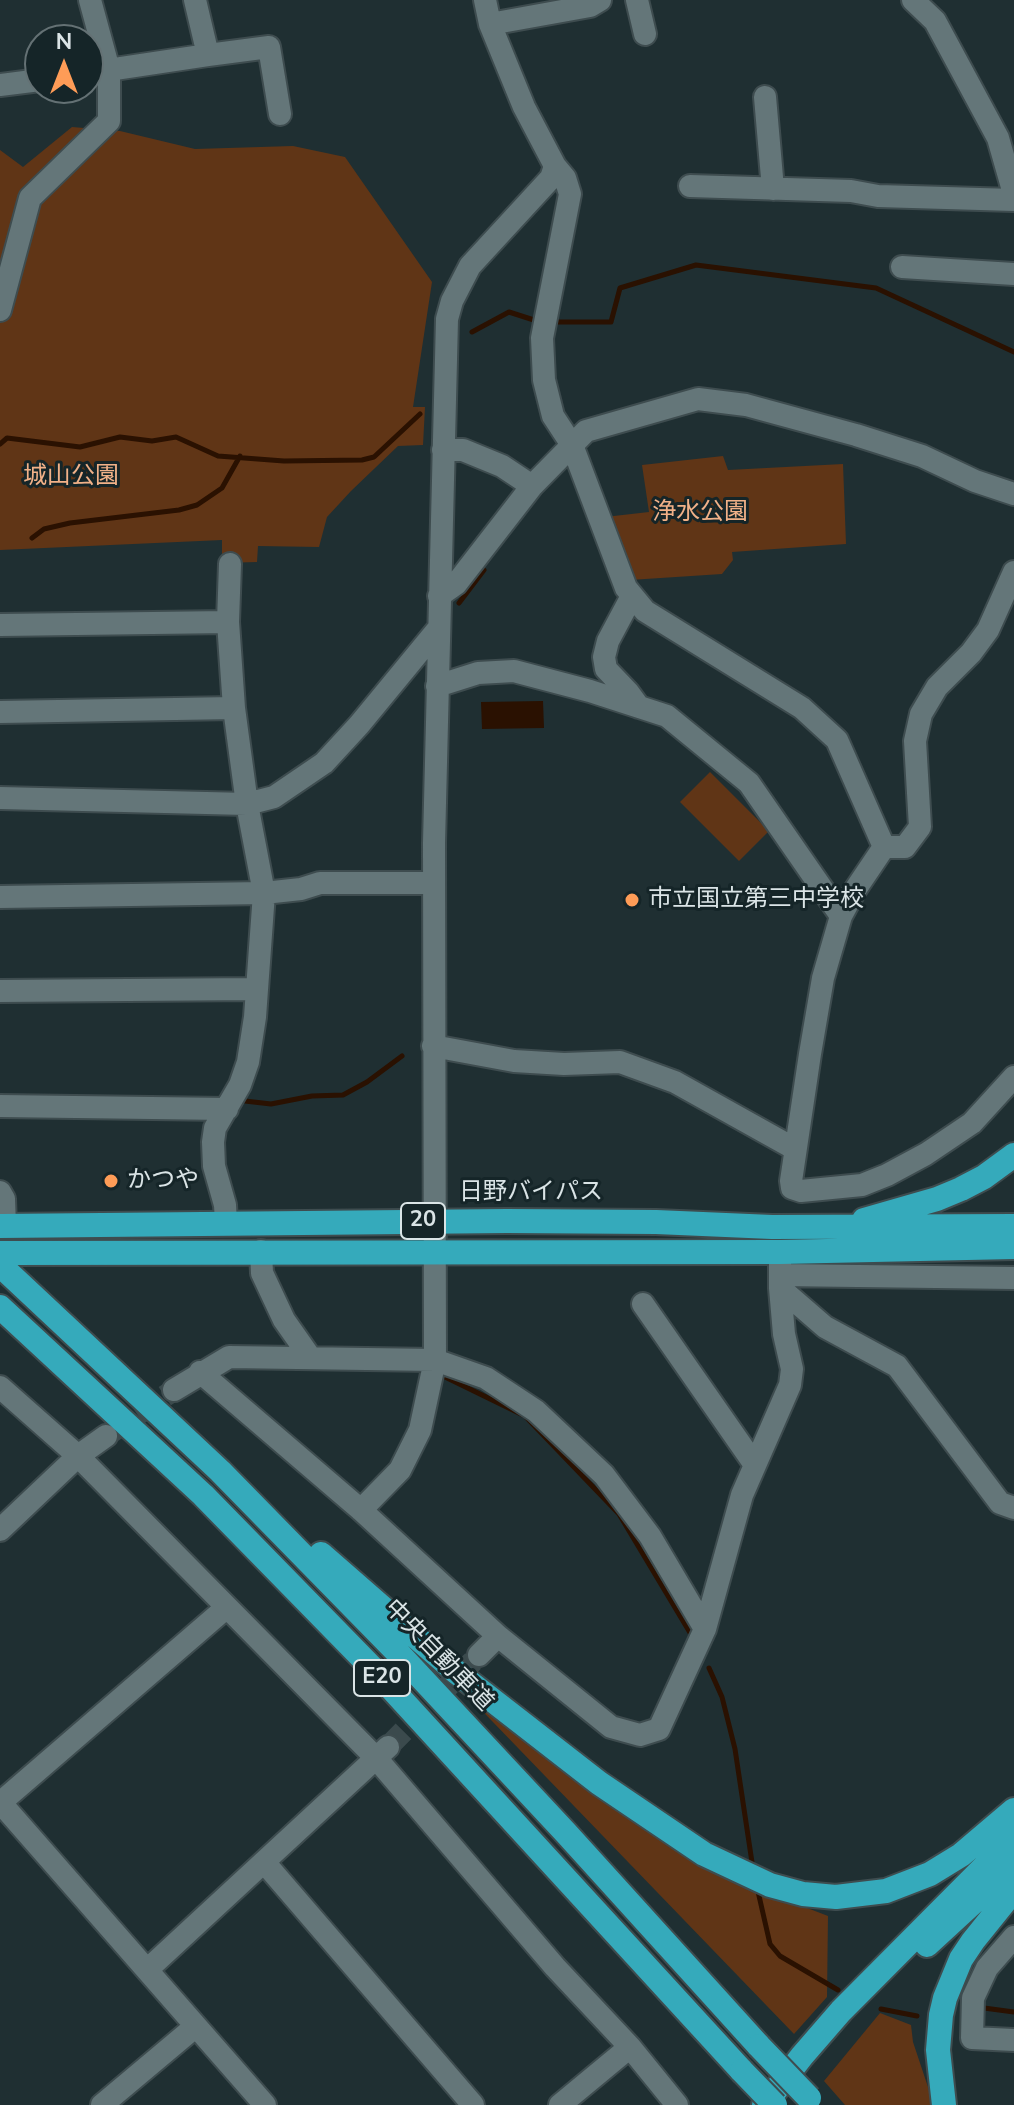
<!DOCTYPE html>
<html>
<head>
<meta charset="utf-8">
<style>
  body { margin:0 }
  #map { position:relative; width:1014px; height:2105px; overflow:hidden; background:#1f2f32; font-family:"Nunito Sans",sans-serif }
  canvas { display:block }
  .north { position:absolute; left:24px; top:24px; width:80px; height:80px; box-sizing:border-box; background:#152528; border:2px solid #647174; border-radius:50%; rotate:0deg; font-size:22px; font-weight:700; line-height:32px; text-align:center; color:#dae4e6 }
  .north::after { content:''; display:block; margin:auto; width:28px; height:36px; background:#fe9c57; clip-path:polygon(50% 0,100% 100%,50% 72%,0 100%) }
</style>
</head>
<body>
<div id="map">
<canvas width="1014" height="2105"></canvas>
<div class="north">N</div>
</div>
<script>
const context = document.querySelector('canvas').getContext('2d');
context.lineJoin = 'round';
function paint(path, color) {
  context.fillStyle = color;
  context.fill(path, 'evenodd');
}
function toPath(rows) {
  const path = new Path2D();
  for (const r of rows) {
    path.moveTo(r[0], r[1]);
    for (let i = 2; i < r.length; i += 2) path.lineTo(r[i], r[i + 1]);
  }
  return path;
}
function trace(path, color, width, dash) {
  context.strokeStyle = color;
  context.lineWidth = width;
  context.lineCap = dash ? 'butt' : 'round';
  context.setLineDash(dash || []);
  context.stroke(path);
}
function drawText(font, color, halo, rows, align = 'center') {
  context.font = font + ' "Nunito Sans","Noto Sans JP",sans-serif';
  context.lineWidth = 6;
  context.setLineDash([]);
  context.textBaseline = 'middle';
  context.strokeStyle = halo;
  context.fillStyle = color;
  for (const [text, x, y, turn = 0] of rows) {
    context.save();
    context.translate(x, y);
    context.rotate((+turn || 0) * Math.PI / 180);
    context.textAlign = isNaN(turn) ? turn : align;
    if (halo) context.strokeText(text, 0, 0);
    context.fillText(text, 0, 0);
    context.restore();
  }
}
paint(toPath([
  [72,127,120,131,195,149,293,146,345,157,432,282,413,407,425,407,423,445,398,446,351,491,327,517,319,547,258,546,257,562,222,563,222,540,0,550,0,150,23,167],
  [723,456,728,470,843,464,846,544,732,552,733,560,722,574,630,580,605,517,649,512,642,465],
  [710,772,769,831,739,861,680,802],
  [464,1692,750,1886,828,1916,827,1997,794,2034],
  [880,2013,911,2025,913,2042,934,2105,845,2105,824,2081]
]), '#603516');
paint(toPath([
  [543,701,544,728,482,729,481,702]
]), '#2a1101');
trace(toPath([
  [554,322,611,322,620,288,696,265,876,288,1014,352],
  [472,332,509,312,537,321],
  [0,444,7,438,80,447,120,437,152,441,176,437,218,456,284,461,362,460,374,457,420,414],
  [32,538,44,529,70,523,179,510,197,505,222,488,240,456],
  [459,603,484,570],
  [245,1101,271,1104,312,1096,343,1095,367,1082,402,1056],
  [443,1376,525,1416,619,1514,692,1636],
  [709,1668,722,1697,735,1749,753,1869],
  [757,1887,770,1944,780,1956,838,1990],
  [984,2008,1014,2012],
  [881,2009,917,2016]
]), '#2a1101', 5);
trace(toPath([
  [110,1433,174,1390],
  [388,1747,479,1655]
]), '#3b4a4d', 22, [22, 11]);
const minor = toPath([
  [485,0,490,24,524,107,555,166,565,178,570,194,542,338,544,380,553,416,572,445,626,588,645,611,802,708,837,740,884,847,855,890,841,916],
  [637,0,645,34],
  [913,0,935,21,998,138,1014,194],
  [490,24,590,6,600,0],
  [208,55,269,47,280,114],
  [88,73,208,55,195,0],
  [0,85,40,80],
  [765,97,773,189],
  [690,186,851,191,878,196,1014,200],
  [902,267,1014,274],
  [0,310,30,198,109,121,109,70,90,0],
  [443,450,463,450,502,466,532,486],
  [439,596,456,584,532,486,586,431,698,399,746,405,856,435,922,456,975,481,1014,494],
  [632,596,608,641,604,657,606,669,628,692,639,707],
  [0,625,228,622],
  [437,686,478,673,514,671,590,691,667,716,749,783,841,916,823,978,810,1054,791,1181,792,1188,801,1191,862,1185,887,1175,926,1154,972,1123,1014,1077],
  [0,712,234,708],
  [0,798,247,804,234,708,228,622,230,564],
  [884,847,905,847,920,827,915,741,921,714,937,687,971,653,988,630,1014,572],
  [0,897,264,893,301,889,320,883,434,883],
  [0,991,256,989],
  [433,1046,514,1061,564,1064,620,1062,675,1082,795,1149],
  [0,1106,227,1109],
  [0,1192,4,1199,5,1226],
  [226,1223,225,1205,214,1166,213,1142,215,1128,240,1085,248,1062,255,1017,264,893,247,804,274,797,324,763,359,725,438,629],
  [261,1251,262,1273,284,1320,310,1357],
  [780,1275,1014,1278],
  [780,1288,825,1327,897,1366,1000,1503,1014,1508],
  [643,1304,755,1465],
  [200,1372,361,1510,498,1636,611,1727,640,1735,659,1729,705,1629,742,1495,790,1385,792,1369,784,1334,780,1288,780,1252],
  [0,1387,78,1456,376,1758,555,1967,630,2047,677,2105],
  [174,1390,229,1357,435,1360,486,1378,536,1411,604,1475,650,1536,705,1629],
  [361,1510,400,1470,420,1430,435,1360,434,843,447,319,452,301,470,266,551,178,555,166],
  [0,1530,78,1456,106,1436],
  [479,1655,498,1636],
  [0,1802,265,2105],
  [0,1803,227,1607],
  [264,1862,473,2105],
  [1014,1937,987,1968,973,1998,972,2038,1014,2040],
  [147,1970,388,1747],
  [102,2105,196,2026],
  [560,2105,630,2047]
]);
const highway = toPath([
  [864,1220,937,1199,961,1189,984,1177,1014,1155],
  [0,1226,507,1221,656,1222,772,1227,1014,1226],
  [0,1253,780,1252,1014,1247],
  [0,1265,220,1471,400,1655,566,1833,759,2046],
  [0,1307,203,1495,379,1675,742,2071],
  [321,1554,455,1671,599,1783,704,1854,770,1885,803,1894,836,1897,886,1891,930,1874,961,1855,1014,1810],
  [927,1945,1014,1865],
  [764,2105,802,2056,841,2011,1014,1837],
  [944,2105,938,2050,941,2015,945,1998,961,1959,973,1941,1014,1890]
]);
trace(minor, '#3e4c4f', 26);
trace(highway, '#3e4c4f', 28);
trace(minor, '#647679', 22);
trace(highway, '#35aabb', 24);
const highwayBridge = toPath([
  [759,2046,809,2098],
  [742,2071,775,2105]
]);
trace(highwayBridge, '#3e4c4f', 28, []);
trace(highwayBridge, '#35aabb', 24);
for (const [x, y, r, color] of [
  [632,900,8,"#fe9c57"],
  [111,1181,8,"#fe9c57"]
]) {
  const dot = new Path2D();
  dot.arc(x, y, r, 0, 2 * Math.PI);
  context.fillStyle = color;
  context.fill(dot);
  trace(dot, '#152528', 3);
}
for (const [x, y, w] of [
  [423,1221,44],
  [382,1678,56]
]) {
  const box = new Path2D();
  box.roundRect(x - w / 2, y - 18, w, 36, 6);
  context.fillStyle = '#152528';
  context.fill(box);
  trace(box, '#dae4e6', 2);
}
drawText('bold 22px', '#dae4e6', null, [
  ["20",423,1221],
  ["E20",382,1678]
]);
drawText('24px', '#f1b188', '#152528', [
  ["城山公園",71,477],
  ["浄水公園",700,513]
]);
drawText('24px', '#dae4e6', '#152528', [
  ["市立国立第三中学校",648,900],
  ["かつや",127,1181]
], 'left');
drawText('24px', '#dae4e6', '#152528', [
  ["日野バイパス",531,1193],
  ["中央自動車道",438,1656,46]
]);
</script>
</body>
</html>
